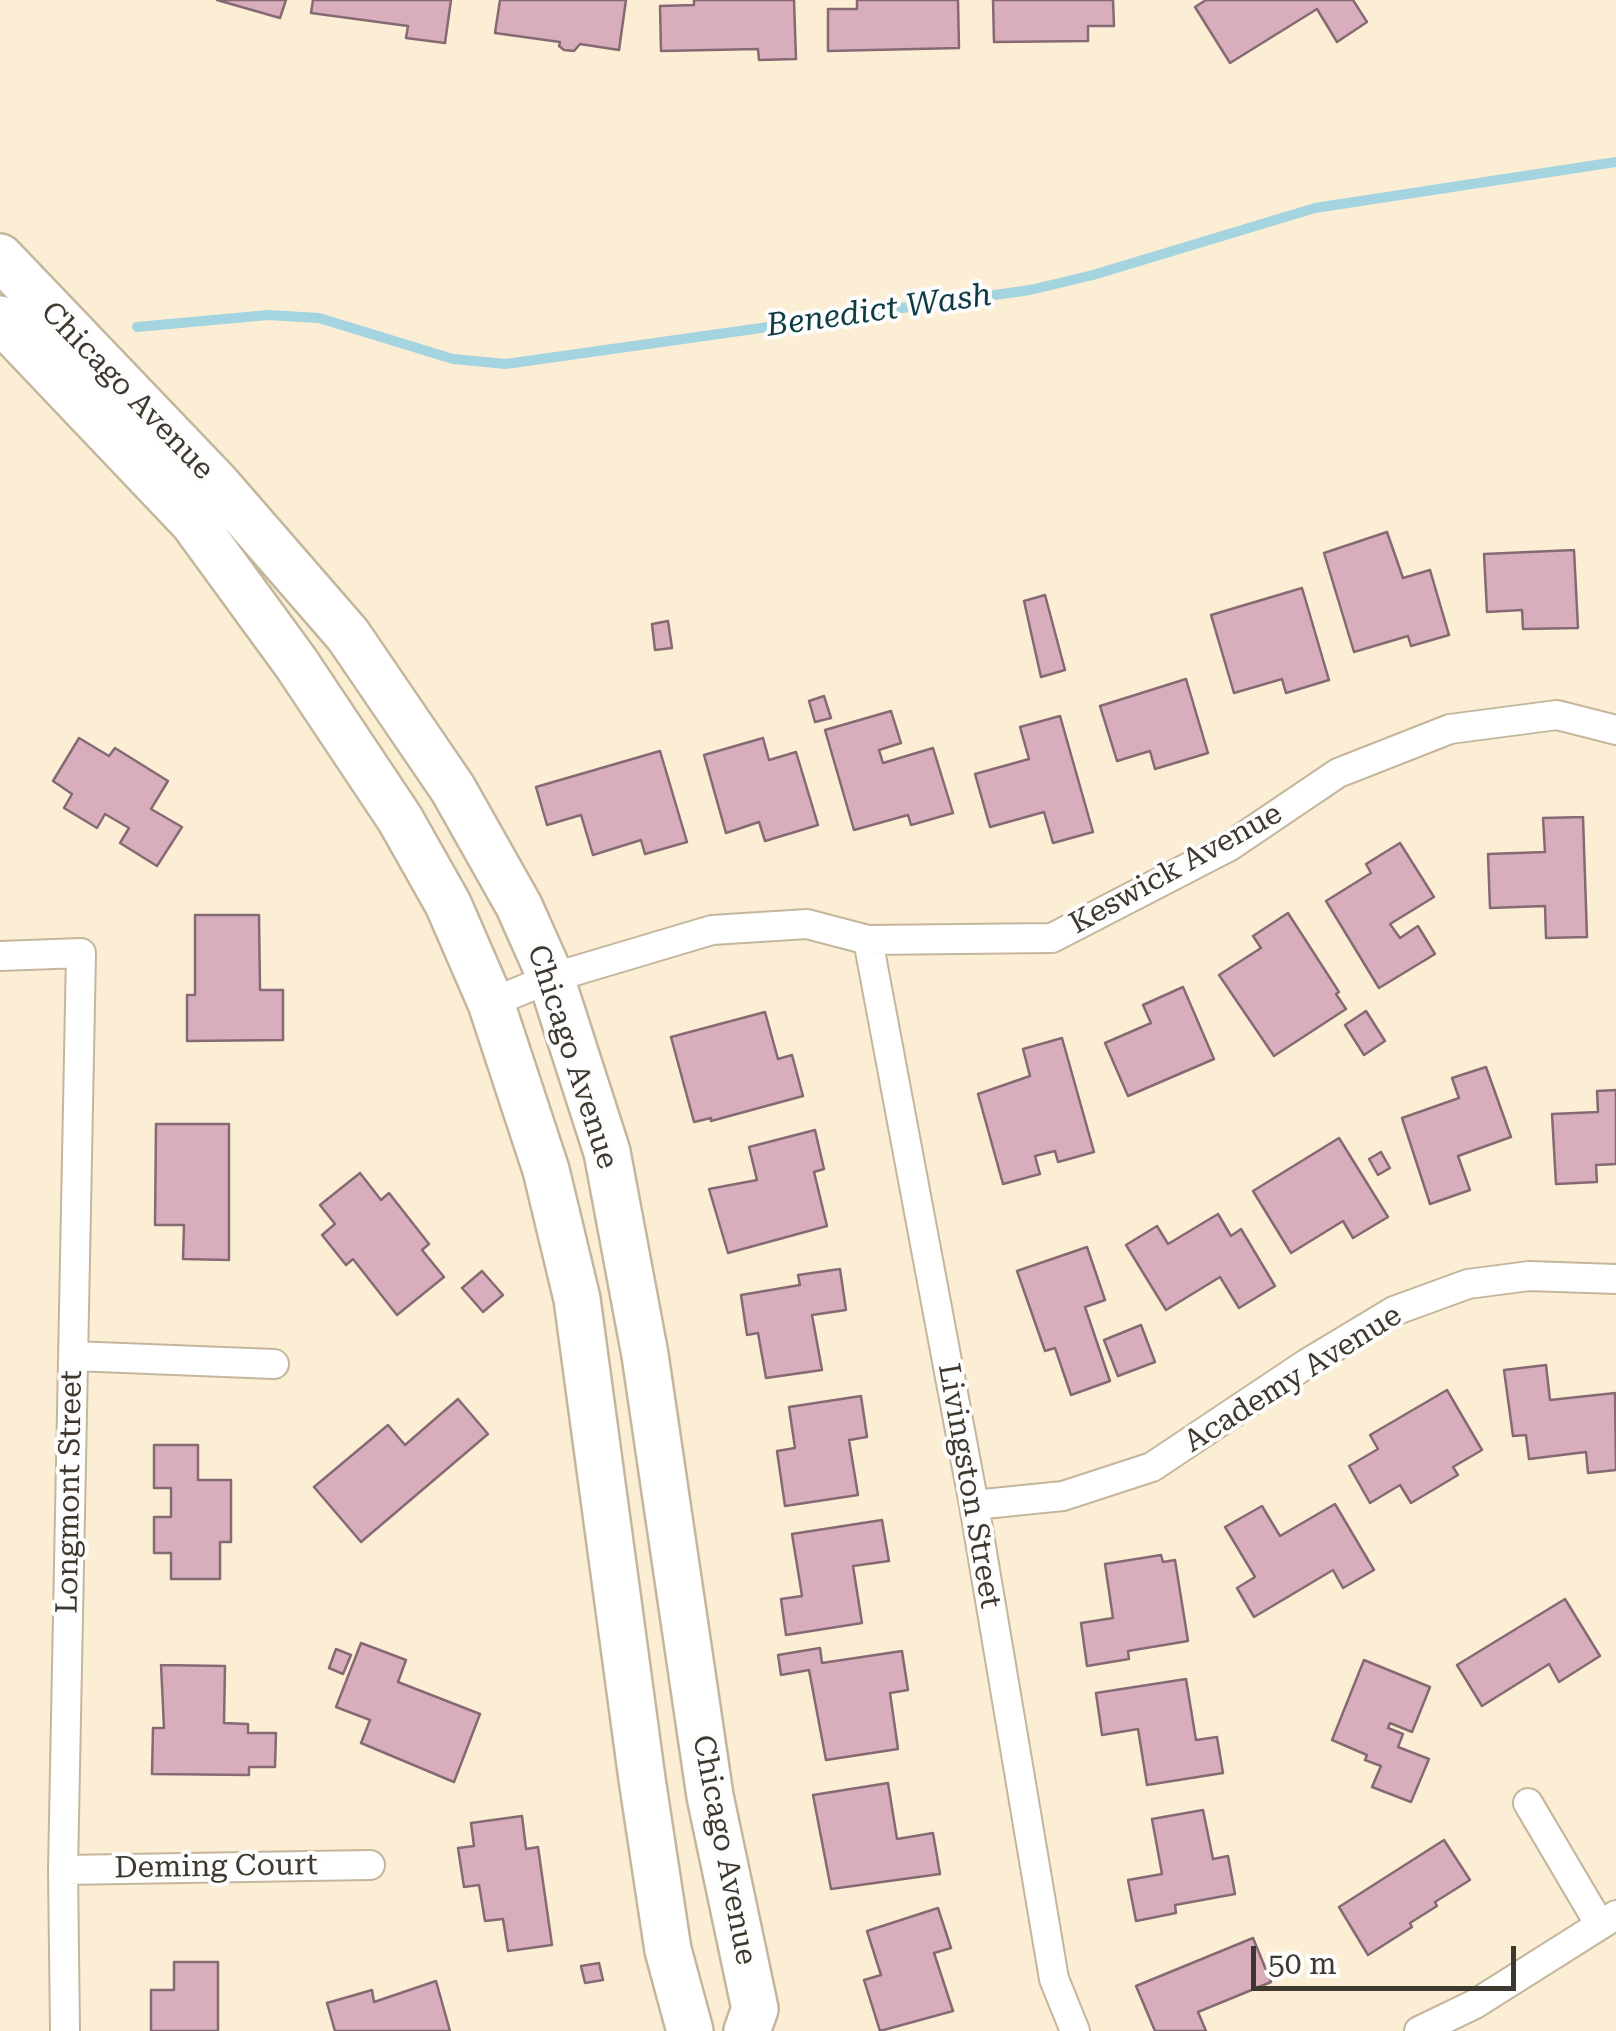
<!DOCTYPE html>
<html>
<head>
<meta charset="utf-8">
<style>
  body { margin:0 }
  #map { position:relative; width:1616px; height:2031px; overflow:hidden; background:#fceed4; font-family:"Roboto Serif",serif }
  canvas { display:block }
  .scale { position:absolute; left:1251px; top:1946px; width:265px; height:45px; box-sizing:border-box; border:5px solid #3e382e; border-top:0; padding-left:12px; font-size:30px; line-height:35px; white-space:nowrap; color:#3e382e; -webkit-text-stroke:8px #fdfdfd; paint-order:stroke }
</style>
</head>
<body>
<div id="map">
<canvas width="1616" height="2031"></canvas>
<div class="scale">50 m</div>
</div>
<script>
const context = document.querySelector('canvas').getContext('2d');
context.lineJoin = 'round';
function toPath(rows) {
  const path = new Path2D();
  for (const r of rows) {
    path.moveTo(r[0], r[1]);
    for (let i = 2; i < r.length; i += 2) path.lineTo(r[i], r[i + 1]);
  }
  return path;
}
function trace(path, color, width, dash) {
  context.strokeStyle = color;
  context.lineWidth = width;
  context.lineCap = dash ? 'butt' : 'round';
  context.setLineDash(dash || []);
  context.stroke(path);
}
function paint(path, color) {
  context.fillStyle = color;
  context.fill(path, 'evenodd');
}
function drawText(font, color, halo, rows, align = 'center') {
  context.font = font + ' "Roboto Serif",serif';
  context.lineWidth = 8;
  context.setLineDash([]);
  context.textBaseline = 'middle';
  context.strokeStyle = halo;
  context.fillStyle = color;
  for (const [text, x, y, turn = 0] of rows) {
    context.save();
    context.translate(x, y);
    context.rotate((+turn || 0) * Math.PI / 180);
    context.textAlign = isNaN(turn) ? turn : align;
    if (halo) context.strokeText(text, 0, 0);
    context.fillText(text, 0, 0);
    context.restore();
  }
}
trace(toPath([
  [137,327,268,315,319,318,453,359,506,364,1030,290,1093,275,1315,208,1616,162]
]), '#a3d4df', 10);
const building = toPath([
  [217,0,286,0,280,18,217,0],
  [313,0,451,0,445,43,406,38,408,26,311,13,313,0],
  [500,0,626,0,619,50,580,44,574,51,564,50,559,46,560,42,495,33,500,0],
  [694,0,794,0,796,59,759,60,758,49,661,51,660,6,694,5,694,0],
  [857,0,958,0,959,48,828,51,828,9,857,9,857,0],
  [993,0,1113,0,1114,26,1088,26,1088,41,994,42,993,0],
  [1206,0,1353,0,1367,22,1337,42,1317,9,1230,63,1195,7,1206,0],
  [1387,532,1403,578,1430,570,1449,635,1411,646,1408,636,1354,652,1324,553,1387,532],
  [1574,550,1578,628,1523,629,1522,610,1487,612,1484,554,1574,550],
  [1302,588,1329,680,1286,693,1282,679,1234,693,1211,615,1302,588],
  [1045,595,1065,670,1041,677,1024,601,1045,595],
  [668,621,672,648,655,650,652,624,668,621],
  [1186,679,1208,753,1155,769,1150,751,1117,761,1100,706,1186,679],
  [824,696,831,718,815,722,809,701,824,696],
  [891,711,901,743,879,750,883,763,933,748,953,813,911,825,908,815,854,830,825,730,891,711],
  [1060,716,1093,832,1053,843,1044,812,990,827,975,774,1029,759,1020,727,1060,716],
  [79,738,109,756,115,748,168,781,151,809,182,827,157,866,120,843,129,828,105,814,97,828,64,808,72,794,53,781,79,738],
  [763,738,769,760,796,752,818,825,765,841,759,822,726,833,704,755,763,738],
  [660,751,687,842,645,854,641,840,593,855,581,815,547,825,536,787,660,751],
  [1583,817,1587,937,1546,938,1545,906,1490,908,1488,854,1545,852,1543,818,1583,817],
  [1400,843,1434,897,1390,924,1400,938,1418,926,1435,954,1379,988,1326,901,1371,873,1366,864,1400,843],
  [1288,913,1339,992,1336,994,1346,1009,1274,1056,1219,975,1261,948,1253,936,1288,913],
  [195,915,259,915,260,990,283,990,283,1040,187,1041,187,995,195,995,195,915],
  [1183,987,1214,1059,1128,1096,1105,1043,1151,1023,1143,1005,1183,987],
  [1366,1011,1385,1041,1364,1055,1345,1025,1366,1011],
  [765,1012,778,1059,792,1055,803,1096,711,1121,711,1118,694,1122,671,1037,765,1012],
  [1062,1038,1094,1152,1058,1162,1055,1151,1035,1156,1040,1174,1003,1184,978,1094,1030,1076,1023,1049,1062,1038],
  [1486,1067,1511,1137,1458,1156,1470,1190,1430,1204,1402,1118,1459,1098,1452,1078,1486,1067],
  [1616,1090,1616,1164,1596,1165,1597,1182,1556,1184,1552,1114,1598,1112,1597,1091,1616,1090],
  [156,1124,229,1124,229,1260,183,1259,184,1225,155,1225,156,1124],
  [815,1130,824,1169,814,1172,827,1226,728,1253,709,1189,757,1180,749,1147,815,1130],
  [1339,1138,1388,1217,1353,1238,1343,1221,1291,1253,1253,1191,1339,1138],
  [1381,1152,1390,1168,1378,1175,1369,1159,1381,1152],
  [360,1173,381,1200,389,1193,429,1244,422,1250,444,1277,397,1315,353,1259,346,1265,322,1235,335,1224,320,1205,360,1173],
  [1218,1214,1231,1236,1241,1229,1275,1286,1239,1308,1220,1277,1166,1310,1126,1245,1157,1226,1168,1244,1218,1214],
  [1087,1247,1105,1300,1085,1307,1110,1381,1071,1395,1055,1348,1045,1351,1017,1271,1087,1247],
  [840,1269,846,1310,812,1315,822,1370,766,1378,758,1333,747,1335,741,1295,800,1285,798,1275,840,1269],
  [482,1271,503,1295,483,1312,462,1288,482,1271],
  [1141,1325,1155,1362,1118,1376,1104,1340,1141,1325],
  [1546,1365,1550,1400,1615,1393,1616,1470,1588,1473,1586,1452,1529,1459,1526,1435,1513,1436,1504,1370,1546,1365],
  [1447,1390,1482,1450,1453,1467,1458,1475,1411,1503,1400,1485,1370,1503,1349,1466,1378,1449,1370,1435,1447,1390],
  [861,1396,867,1437,849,1440,858,1495,785,1506,777,1451,795,1448,789,1407,861,1396],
  [458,1399,488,1434,361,1542,314,1487,388,1425,405,1445,458,1399],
  [154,1445,198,1445,198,1480,231,1480,231,1542,220,1542,220,1579,171,1579,171,1553,154,1553,154,1517,171,1517,171,1488,154,1488,154,1445],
  [1335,1504,1374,1570,1343,1588,1333,1570,1254,1617,1237,1588,1255,1577,1225,1527,1262,1506,1280,1536,1335,1504],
  [882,1520,889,1561,853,1566,862,1623,786,1635,781,1599,802,1596,792,1534,882,1520],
  [1161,1555,1163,1562,1175,1560,1188,1641,1128,1651,1129,1659,1087,1666,1081,1623,1113,1618,1105,1564,1161,1555],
  [1565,1599,1600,1656,1559,1682,1549,1664,1482,1706,1457,1665,1565,1599],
  [361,1643,406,1660,398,1682,480,1714,454,1782,361,1743,370,1720,336,1707,361,1643],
  [820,1648,822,1663,902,1651,908,1690,890,1693,898,1749,826,1760,809,1670,781,1675,778,1655,820,1648],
  [336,1649,351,1655,343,1674,329,1668,336,1649],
  [1364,1660,1430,1687,1412,1732,1390,1723,1388,1728,1403,1734,1398,1747,1429,1759,1411,1802,1372,1787,1381,1766,1365,1760,1367,1755,1332,1740,1364,1660],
  [161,1665,225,1666,224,1723,248,1724,248,1733,276,1733,275,1767,249,1767,249,1775,152,1774,153,1728,164,1728,161,1665],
  [1186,1679,1196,1740,1217,1737,1223,1773,1147,1785,1138,1729,1102,1735,1096,1693,1186,1679],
  [888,1783,897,1839,933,1833,940,1874,831,1889,813,1795,888,1783],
  [1203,1810,1213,1859,1228,1856,1235,1894,1175,1905,1176,1913,1136,1921,1128,1880,1162,1874,1152,1819,1203,1810],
  [522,1816,526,1849,538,1847,552,1945,508,1951,503,1919,485,1921,479,1885,464,1887,458,1848,474,1846,471,1823,522,1816],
  [1444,1840,1470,1880,1435,1902,1437,1906,1410,1923,1412,1927,1368,1955,1339,1907,1444,1840],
  [938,1908,951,1948,934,1953,953,2011,880,2031,864,1980,881,1975,867,1931,938,1908],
  [1253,1938,1271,1982,1198,2012,1206,2031,1155,2031,1136,1986,1253,1938],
  [174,1962,218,1962,218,2031,151,2031,151,1990,174,1990,174,1962],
  [599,1963,603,1980,585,1983,581,1966,599,1963],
  [436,1981,450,2031,335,2031,327,2003,372,1990,374,2002,436,1981]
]);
paint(building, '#d8aebd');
trace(building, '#856a73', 2.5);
const minor = toPath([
  [868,940,974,1505,1054,1979,1075,2031],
  [0,956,81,953,63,1870,65,2031],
  [491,1003,551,978,712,930,807,924,868,940,1052,938,1230,846,1338,773,1450,729,1557,715,1616,730],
  [73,1356,274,1364],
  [974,1505,1063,1496,1152,1467,1306,1364,1394,1311,1468,1284,1529,1276,1616,1279],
  [1528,1803,1600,1925],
  [63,1870,370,1865],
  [1419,2031,1475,2004,1616,1915]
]);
const primary = toPath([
  [0,257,216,483,348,635,453,789,519,906,551,978,607,1152,645,1355,710,1796,755,2009,747,2031],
  [0,319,193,522,296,663,400,819,448,904,491,1003,546,1170,577,1299,642,1779,668,1950,690,2031]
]);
trace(minor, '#c4b69d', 32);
trace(primary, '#c4b69d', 50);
trace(minor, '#fff', 28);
trace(primary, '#fff', 45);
drawText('30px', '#3e382e', '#fdfdfd', [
  ["Chicago Avenue",127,391,46],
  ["Keswick Avenue",1176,869,-29],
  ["Chicago Avenue",572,1057,72],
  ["Academy Avenue",1293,1379,-32],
  ["Livingston Street",969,1486,80],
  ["Longmont Street",70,1492,-89],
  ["Chicago Avenue",724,1850,79],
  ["Deming Court",216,1867,-1]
]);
drawText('italic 32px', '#0f3c44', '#fdfdfd', [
  ["Benedict Wash",879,311,-8]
]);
</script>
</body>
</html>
